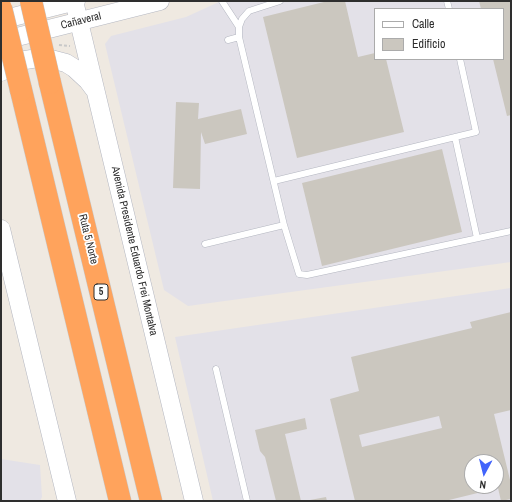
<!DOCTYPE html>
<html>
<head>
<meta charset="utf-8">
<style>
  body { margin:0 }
  #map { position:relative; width:512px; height:502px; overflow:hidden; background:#efe9e1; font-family:"Archivo Narrow",sans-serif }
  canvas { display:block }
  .frame { position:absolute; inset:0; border:2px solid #2e2e2e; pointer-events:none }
  .legend { position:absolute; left:374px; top:8px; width:130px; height:52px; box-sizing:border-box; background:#fff; border:1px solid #ababab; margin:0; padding:5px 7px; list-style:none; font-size:12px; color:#2e2e2e }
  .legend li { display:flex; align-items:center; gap:8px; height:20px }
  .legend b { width:20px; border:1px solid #ababab }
  .north { position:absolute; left:464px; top:454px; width:40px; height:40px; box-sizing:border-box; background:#fff; border:1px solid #ababab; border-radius:50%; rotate:187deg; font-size:11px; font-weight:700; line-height:16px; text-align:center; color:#2e2e2e }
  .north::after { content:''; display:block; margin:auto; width:14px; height:18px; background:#4264fb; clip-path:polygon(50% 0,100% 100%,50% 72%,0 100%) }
</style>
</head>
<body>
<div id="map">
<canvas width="512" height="502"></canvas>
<div class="frame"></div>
<ul class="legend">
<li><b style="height:5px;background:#fff"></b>Calle</li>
<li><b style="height:11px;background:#cbc7bf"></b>Edificio</li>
</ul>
<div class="north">N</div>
</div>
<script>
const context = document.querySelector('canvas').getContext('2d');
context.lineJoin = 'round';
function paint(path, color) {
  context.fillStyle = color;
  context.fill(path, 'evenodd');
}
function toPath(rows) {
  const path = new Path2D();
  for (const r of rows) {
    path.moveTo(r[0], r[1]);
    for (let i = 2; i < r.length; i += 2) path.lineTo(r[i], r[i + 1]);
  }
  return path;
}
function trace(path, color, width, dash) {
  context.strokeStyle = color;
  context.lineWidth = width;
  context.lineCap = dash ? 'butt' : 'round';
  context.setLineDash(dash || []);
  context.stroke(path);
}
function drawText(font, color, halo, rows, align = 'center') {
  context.font = font + ' "Archivo Narrow",sans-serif';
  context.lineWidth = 3.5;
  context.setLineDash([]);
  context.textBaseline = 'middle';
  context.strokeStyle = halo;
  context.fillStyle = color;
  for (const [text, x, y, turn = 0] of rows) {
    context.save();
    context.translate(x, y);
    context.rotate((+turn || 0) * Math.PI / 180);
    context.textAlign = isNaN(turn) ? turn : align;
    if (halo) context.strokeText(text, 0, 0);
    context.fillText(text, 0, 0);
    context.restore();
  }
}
paint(toPath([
  [221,1,511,1,511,262,188,306,164,290,105,44,111,36,186,17],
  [375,9,503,9,503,59,375,59],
  [511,288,511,501,213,501,175,337],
  [472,462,496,462,496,486,472,486],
  [1,459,40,465,42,497,40,501,1,501]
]), '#e3e1e8');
paint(toPath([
  [328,1,345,1,358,57,375,53,375,59,386,59,404,132,297,158,263,17],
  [479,1,511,1,511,115,507,116,493,59,503,59,503,9,481,9],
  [176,102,199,103,198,119,241,109,247,134,205,144,201,132,200,189,173,188],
  [442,149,462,232,322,266,302,183],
  [511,312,511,410,494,414,511,484,511,499,501,501,498,488,445,501,355,501,330,399,359,391,351,357,472,328,470,322],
  [439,416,442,428,362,447,359,435],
  [472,462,496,462,496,486,472,486],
  [305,418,307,429,285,434,301,501,276,501,265,457,260,451,255,430],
  [326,497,327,501,310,501,310,500]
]), '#cbc7bf');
const lane = toPath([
  [222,1,239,27],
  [447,1,449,9],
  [228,40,239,37],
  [455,137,477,238],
  [274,181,476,132,460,59],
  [284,225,299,274,307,275,511,231],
  [205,244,284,225,239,37,239,27,242,19,249,11,280,1],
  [216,369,247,501]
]);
const secondary = toPath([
  [74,1,194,501],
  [1,20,76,1],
  [1,41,160,1],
  [1,72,19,61,38,58,47,58,66,63,74,68,88,81,94,89],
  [1,229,67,501]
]);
const highway = toPath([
  [50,83,151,501],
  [21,90,120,501]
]);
trace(lane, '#b4b7c1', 7);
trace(secondary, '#b4b7c1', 19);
trace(highway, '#c9c9c9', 23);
trace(toPath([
  [59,45,70,46]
]), '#c9c9c9', 2, [3, 2]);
trace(lane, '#fff', 6);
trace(secondary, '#fff', 18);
trace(highway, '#ffa35c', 22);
const highwayBridge = toPath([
  [31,1,50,83],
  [1,8,21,90]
]);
trace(highwayBridge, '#c9c9c9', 23, []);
trace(highwayBridge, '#ffa35c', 22);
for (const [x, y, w] of [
  [101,292,14]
]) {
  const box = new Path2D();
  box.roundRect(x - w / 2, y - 8, w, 16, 3);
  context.fillStyle = '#fff';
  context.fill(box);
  trace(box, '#2e2e2e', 1);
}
drawText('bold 10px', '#2e2e2e', null, [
  ["5",101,292]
]);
drawText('11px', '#2e2e2e', '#fff', [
  ["Cañaveral",81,21,-14],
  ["Ruta 5 Norte",88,239,76],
  ["Avenida Presidente Eduardo Frei Montalva",134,251,77]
]);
</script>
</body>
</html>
